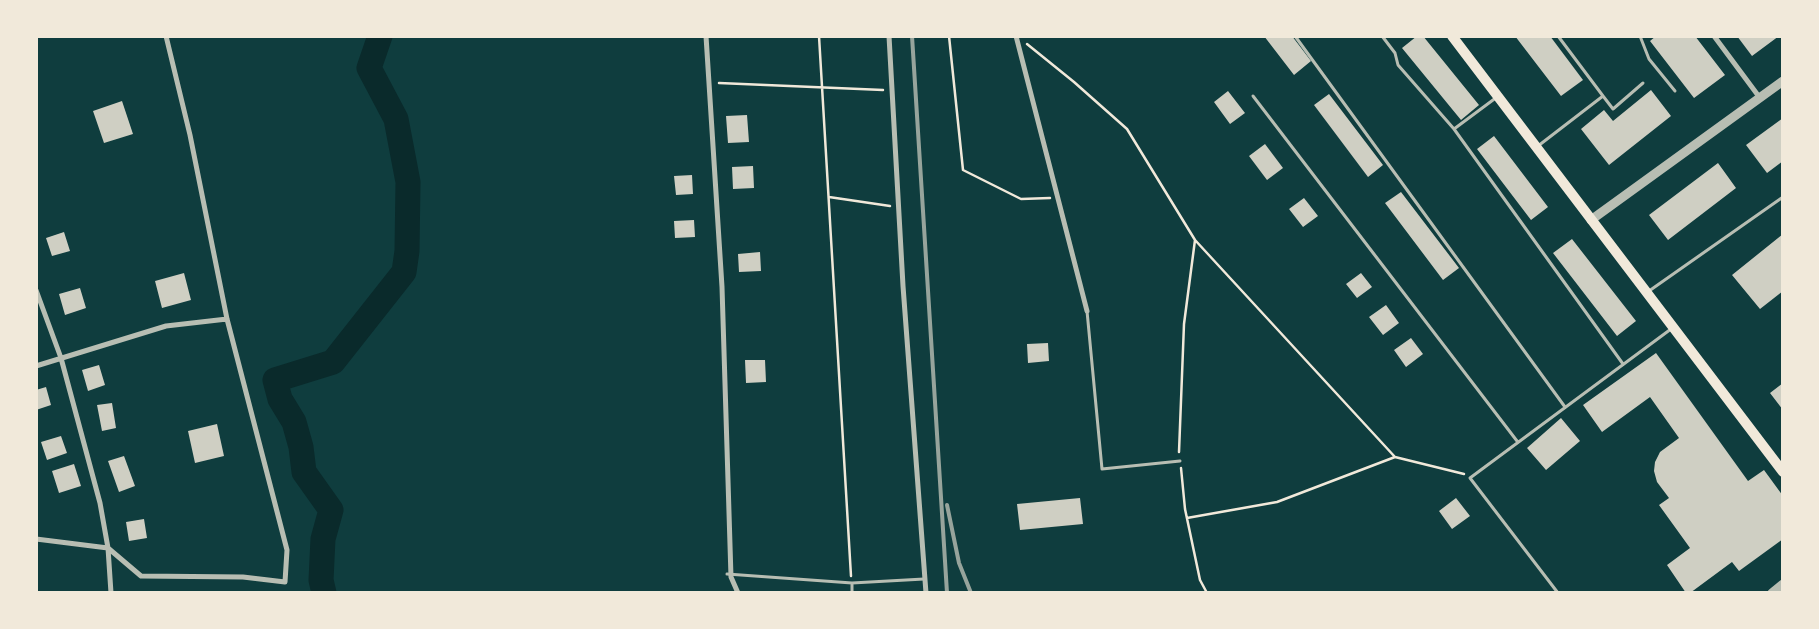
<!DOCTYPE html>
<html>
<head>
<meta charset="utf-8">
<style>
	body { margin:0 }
	#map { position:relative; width:1819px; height:629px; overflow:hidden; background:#0f3d3e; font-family:Manrope,sans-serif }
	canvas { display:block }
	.frame { position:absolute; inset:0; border:38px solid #f1e9da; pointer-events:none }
</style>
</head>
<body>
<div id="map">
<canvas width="1819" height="629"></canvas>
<div class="frame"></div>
</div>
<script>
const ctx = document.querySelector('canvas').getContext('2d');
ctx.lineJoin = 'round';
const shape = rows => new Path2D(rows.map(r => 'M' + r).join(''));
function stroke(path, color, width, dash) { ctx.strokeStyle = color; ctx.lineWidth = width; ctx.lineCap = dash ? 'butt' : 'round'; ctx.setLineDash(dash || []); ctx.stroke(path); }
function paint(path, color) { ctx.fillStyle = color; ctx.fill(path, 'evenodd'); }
const river = shape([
	[324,593,321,580,323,539,331,510,304,472,301,447,294,422,280,399,275,380,333,362,404,272,407,251,408,182,396,119,369,68,380,36]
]);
const building = shape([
	[1264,36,1292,36,1311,61,1294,75],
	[1417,36,1423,36,1479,105,1461,120,1402,48],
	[1515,36,1550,36,1583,80,1561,96],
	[1656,36,1695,36,1725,75,1694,98,1650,41],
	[1737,36,1779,36,1752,56],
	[1651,90,1671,116,1609,165,1581,129,1604,110,1613,121],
	[1228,91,1245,113,1230,124,1214,102],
	[1329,94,1383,165,1368,177,1314,105],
	[122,101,133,134,104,143,93,111],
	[747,115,749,142,728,143,726,116],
	[1783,118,1783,161,1767,173,1746,145],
	[1494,136,1548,207,1531,220,1477,149],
	[1265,144,1283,168,1267,180,1249,156],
	[1718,163,1736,188,1668,240,1649,215],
	[753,166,754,188,733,189,732,167],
	[692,175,693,194,676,195,674,176],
	[1401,192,1459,268,1443,280,1385,203],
	[1304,198,1318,216,1303,227,1289,209],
	[694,220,695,237,675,238,674,221],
	[64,232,70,251,52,256,46,238],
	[1783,234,1783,291,1760,309,1732,275],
	[1572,239,1636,321,1617,336,1553,253],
	[760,252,761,271,739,272,738,254],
	[184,273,191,300,162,308,155,281],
	[1361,273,1372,287,1357,298,1346,284],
	[80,288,86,308,65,315,59,294],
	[1386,305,1399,323,1383,335,1369,317],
	[1411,338,1423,354,1406,367,1394,350],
	[1048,343,1049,361,1028,363,1027,344],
	[1656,353,1748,481,1764,470,1783,496,1783,539,1739,571,1732,562,1690,593,1686,593,1667,565,1690,548,1659,505,1669,498,1657,482,1654,471,1655,462,1660,452,1679,438,1650,397,1602,432,1583,405],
	[745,360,765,360,766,382,746,383],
	[99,365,105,385,88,391,82,370],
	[1783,383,1783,410,1770,393],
	[46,387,51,405,36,410,36,390],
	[112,403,116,428,102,431,97,405],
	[1561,418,1580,441,1546,470,1527,448],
	[217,424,224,456,195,463,188,431],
	[61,436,67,453,47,460,41,442],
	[124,456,135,486,119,492,108,461],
	[74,464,81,486,59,493,52,471],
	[1080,498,1083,524,1020,530,1017,504],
	[1456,498,1470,516,1452,529,1439,511],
	[144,519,147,538,129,541,126,522]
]);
const path = shape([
	[819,36,851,576],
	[949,36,963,170,1021,199,1050,198],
	[1027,44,1074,82,1127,129,1195,240,1184,324,1179,452],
	[719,83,883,90],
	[829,197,890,206],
	[1195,240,1395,457],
	[1181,468,1185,509,1200,580,1207,593],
	[1187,518,1277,502,1395,457,1464,474]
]);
const service = shape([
	[1295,36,1565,407],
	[1382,36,1395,53,1398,65,1454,129,1497,97],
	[1558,36,1603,96],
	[1640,36,1649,59,1675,91],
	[1253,96,1517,441],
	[1454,129,1623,364],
	[1538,146,1603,96,1613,109,1643,83],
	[1649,291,1783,197],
	[1087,311,1102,469,1180,461],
	[727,574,852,583],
	[852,593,852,583,924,579],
	[1558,593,1470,478,1671,329]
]);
const minor = shape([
	[706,36,722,287,731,577,738,593],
	[889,36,903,286,926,593],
	[1016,36,1087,311],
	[1714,36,1760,98],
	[36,290,61,358,100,503,108,548,111,593],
	[36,366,166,326,227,319],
	[36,539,108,548,141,576,243,577,285,582,287,550,227,319,190,135,166,36]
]);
const tertiary = shape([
	[1591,220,1783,81],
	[1772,593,1783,584]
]);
const secondary = shape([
	[1452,36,1783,472]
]);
const rail = shape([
	[912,36,947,593],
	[947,505,959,563,971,593]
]);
stroke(river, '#0a2a2b', 25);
paint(building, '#cfcfc3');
stroke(path, '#f1e9da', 2.5);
stroke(service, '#b8beb3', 3);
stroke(minor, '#b8beb3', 5);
stroke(tertiary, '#b8beb3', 9);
stroke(secondary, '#f1e9da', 10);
stroke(rail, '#97a49c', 4);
</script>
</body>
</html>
